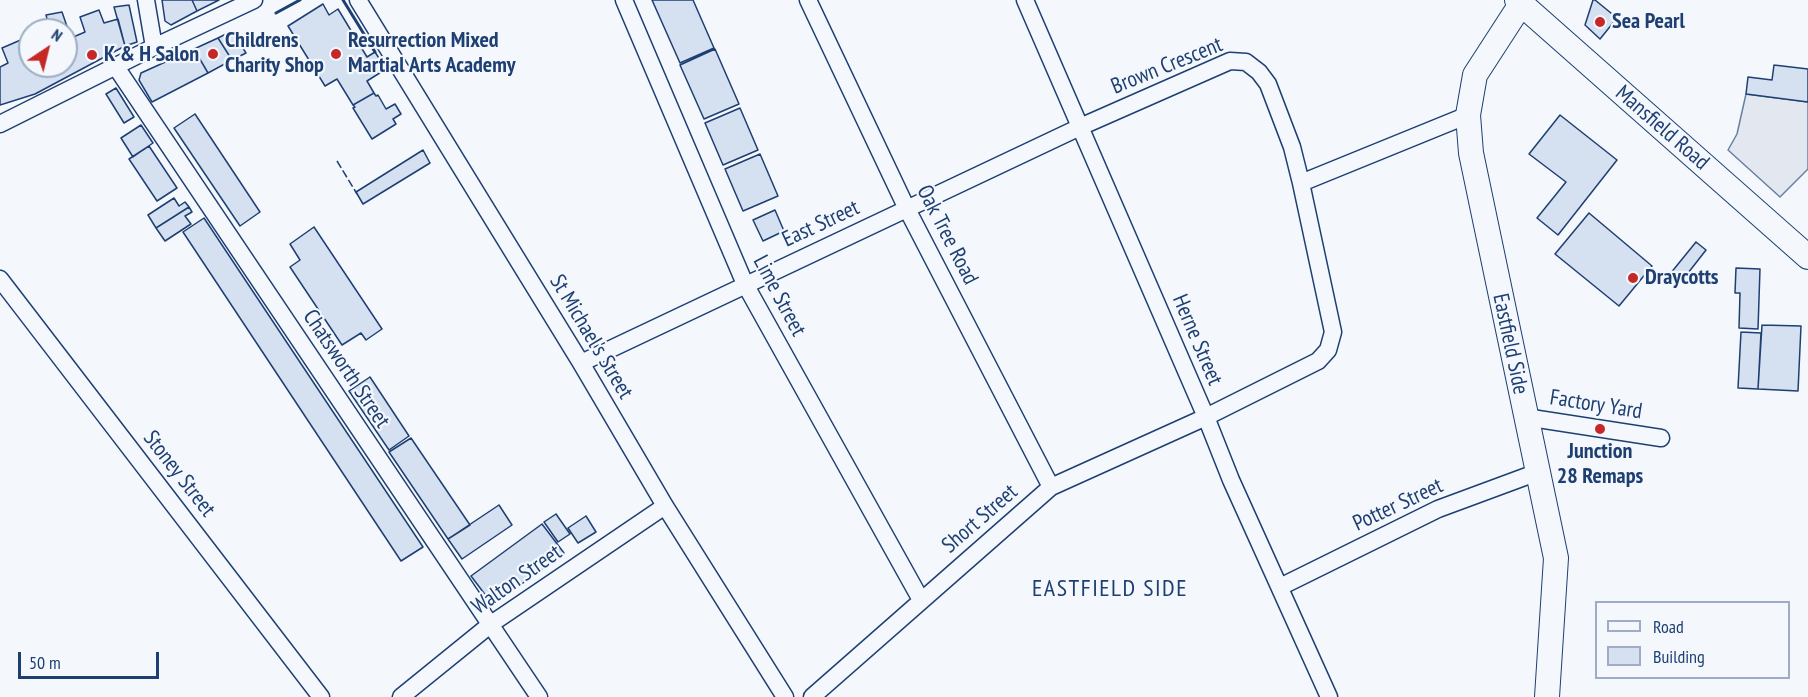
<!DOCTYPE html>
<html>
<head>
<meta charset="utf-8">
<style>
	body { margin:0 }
	#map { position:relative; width:1808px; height:697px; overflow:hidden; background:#f4f7fb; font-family:"PT Sans Narrow",sans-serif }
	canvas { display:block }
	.legend { position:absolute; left:1595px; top:601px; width:195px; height:78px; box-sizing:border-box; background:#f4f7fb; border:2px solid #9eadc5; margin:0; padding:8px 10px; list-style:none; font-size:18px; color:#1d3f73 }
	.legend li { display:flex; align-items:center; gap:12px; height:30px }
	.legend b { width:30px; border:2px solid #9eadc5 }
	.north { position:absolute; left:18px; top:18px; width:60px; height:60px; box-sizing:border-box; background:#f4f7fb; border:2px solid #9eadc5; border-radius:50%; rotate:35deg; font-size:16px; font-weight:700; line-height:24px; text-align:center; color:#1d3f73 }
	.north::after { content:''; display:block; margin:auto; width:21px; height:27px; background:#c62828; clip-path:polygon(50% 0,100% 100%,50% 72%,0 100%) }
	.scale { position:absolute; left:18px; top:652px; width:141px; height:27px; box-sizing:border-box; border:3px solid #1d3f73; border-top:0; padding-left:8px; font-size:18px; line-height:21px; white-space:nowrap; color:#1d3f73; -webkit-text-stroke:4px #f4f7fb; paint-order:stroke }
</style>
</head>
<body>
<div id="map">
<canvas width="1808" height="697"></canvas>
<ul class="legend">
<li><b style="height:8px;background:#f4f7fb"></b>Road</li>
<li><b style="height:16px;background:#d5e0f0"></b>Building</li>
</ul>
<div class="north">N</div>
<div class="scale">50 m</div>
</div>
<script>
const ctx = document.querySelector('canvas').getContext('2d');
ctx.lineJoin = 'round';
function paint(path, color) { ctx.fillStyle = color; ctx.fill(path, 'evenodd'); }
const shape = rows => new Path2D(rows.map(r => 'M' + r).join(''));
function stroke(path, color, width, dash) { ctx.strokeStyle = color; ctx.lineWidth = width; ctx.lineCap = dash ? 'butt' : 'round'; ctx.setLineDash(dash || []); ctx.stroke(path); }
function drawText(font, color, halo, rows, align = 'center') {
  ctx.font = font + ' "PT Sans Narrow",sans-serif'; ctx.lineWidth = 4.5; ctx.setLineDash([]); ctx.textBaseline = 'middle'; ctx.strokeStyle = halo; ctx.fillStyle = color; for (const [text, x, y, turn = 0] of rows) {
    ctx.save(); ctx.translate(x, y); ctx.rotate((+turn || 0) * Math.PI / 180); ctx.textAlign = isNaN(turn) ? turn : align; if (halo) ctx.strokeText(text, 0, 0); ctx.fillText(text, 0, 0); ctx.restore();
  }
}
const parking = shape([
	[1746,94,1808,102,1808,169,1780,197,1728,150,1737,134,1746,94]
]);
const building = shape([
	[162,0,192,0,197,11,171,25,165,21,162,0],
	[192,0,219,0,197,11,192,0],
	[652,0,693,0,714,48,680,63,652,0],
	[1593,0,1595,0,1617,18,1600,39,1585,25,1593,0],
	[323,4,329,15,338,9,367,57,375,52,386,69,367,81,374,93,353,105,337,79,325,86,288,26,323,4],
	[129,5,137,42,125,46,114,7,129,5],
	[99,10,104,23,118,19,125,46,35,94,0,105,0,67,8,63,2,48,23,39,30,56,30,66,66,66,66,30,50,30,46,15,62,12,71,38,85,32,80,17,99,10],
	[232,31,246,53,232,60,218,38,232,31],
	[218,38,232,60,208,73,194,49,218,38],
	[194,49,208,73,152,102,139,80,141,73,194,49],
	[715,49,739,104,704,119,680,65,715,49],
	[1774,65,1808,69,1808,102,1746,94,1748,77,1772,80,1774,65],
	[116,88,134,117,124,123,106,94,116,88],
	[374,93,376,96,378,95,386,109,395,104,401,114,393,119,396,124,372,139,353,108,355,107,353,105,374,93],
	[740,108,758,150,723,165,705,123,740,108],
	[195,114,260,212,240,226,174,128,195,114],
	[1560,115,1617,160,1558,235,1537,218,1566,182,1529,154,1560,115],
	[141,125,153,143,133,157,121,138,141,125],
	[149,146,177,188,157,201,129,159,149,146],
	[423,150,430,163,363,204,356,192,423,150],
	[760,154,778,196,743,211,725,169,760,154],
	[174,198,179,206,185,202,189,207,156,228,148,215,174,198],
	[189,207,192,212,185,216,191,224,165,241,156,228,189,207],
	[775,210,784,231,763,241,753,220,775,210],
	[1589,213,1652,266,1619,306,1555,254,1589,213],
	[204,218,423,547,401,561,183,232,204,218],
	[314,227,382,329,366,340,361,333,342,345,290,267,300,260,290,244,314,227],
	[1696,242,1706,250,1681,282,1670,274,1696,242],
	[1736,268,1760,269,1758,329,1739,328,1740,293,1735,293,1736,268],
	[1762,325,1801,326,1798,391,1758,389,1762,325],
	[1741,332,1761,333,1758,389,1738,388,1741,332],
	[370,377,409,436,389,450,349,391,370,377],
	[411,438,470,525,448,539,389,452,411,438],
	[499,505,512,525,462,559,448,539,499,505],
	[556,514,570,534,558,542,544,522,556,514],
	[586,516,596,532,578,543,568,528,586,516],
	[542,524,564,553,493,605,471,576,542,524]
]);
const street = shape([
	[146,0,154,47],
	[358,0,581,363,665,506,785,697],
	[624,0,745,284,921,600],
	[808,0,907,209,1051,487],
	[1025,0,1206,417,1231,480,1329,697],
	[116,67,539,697],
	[0,124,154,47,254,0],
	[1301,183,1468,115],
	[0,279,321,697],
	[581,363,1080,127,1230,61,1246,62,1259,72,1268,84,1292,147,1301,183,1333,332,1328,350,1318,361,1206,417,1051,487,812,697],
	[1525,417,1661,438],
	[1280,587,1438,509,1538,472],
	[401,697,491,624,665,506]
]);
const secondary = shape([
	[1517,0,1808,257],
	[1521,4,1475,75,1468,115,1471,153,1556,558,1547,697]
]);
const fence = shape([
	[337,161,357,194]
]);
const wall = shape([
	[343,0,375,52],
	[276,13,300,0]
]);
const markers = [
	[1600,22,6,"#c62828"],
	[213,54,6,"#c62828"],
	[336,54,6,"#c62828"],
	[92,55,6,"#c62828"],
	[1633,278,6,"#c62828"],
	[1600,429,6,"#c62828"]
];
const poiNames = [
	["Sea Pearl",1612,22],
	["Childrens",225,41],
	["Charity Shop",225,66],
	["Resurrection Mixed",348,41],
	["Martial Arts Academy",348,66],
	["K & H Salon",104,55],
	["Draycotts",1645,278],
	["Junction",1600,452,"center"],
	["28 Remaps",1600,477,"center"]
];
const streetNames = [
	["Brown Crescent",1167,66,-22],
	["Mansfield Road",1662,128,41],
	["East Street",821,224,-25],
	["Oak Tree Road",947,235,63],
	["Lime Street",779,296,62],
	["St Michael's Street",591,337,59],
	["Herne Street",1197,340,67],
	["Eastfield Side",1510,344,78],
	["Chatsworth Street",346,369,56],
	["Factory Yard",1596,405,9],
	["Stoney Street",179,474,52],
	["Potter Street",1398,505,-25],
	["Short Street",980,519,-41],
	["Walton Street",517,580,-35]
];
const neighbourhoodNames = [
	["EASTFIELD SIDE",1110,589]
];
paint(parking, '#e3e8f0');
stroke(parking, '#687fa3', 1.5);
paint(building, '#d5e0f0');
stroke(building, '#1d3f73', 1.5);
stroke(street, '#1d3f73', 19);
stroke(secondary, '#1d3f73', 26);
stroke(street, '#f4f7fb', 16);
stroke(secondary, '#f4f7fb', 24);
stroke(fence, '#1d3f73', 1.5, [8, 3]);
stroke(wall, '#1d3f73', 3);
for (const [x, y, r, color] of markers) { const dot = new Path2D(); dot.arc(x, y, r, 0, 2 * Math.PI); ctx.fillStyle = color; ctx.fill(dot); stroke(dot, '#f4f7fb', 2); }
drawText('bold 22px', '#1d3f73', '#f4f7fb', poiNames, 'left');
drawText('22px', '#1d3f73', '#f4f7fb', streetNames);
ctx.letterSpacing = '1.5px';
drawText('24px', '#1d3f73', '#f4f7fb', neighbourhoodNames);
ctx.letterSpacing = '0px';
</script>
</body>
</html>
